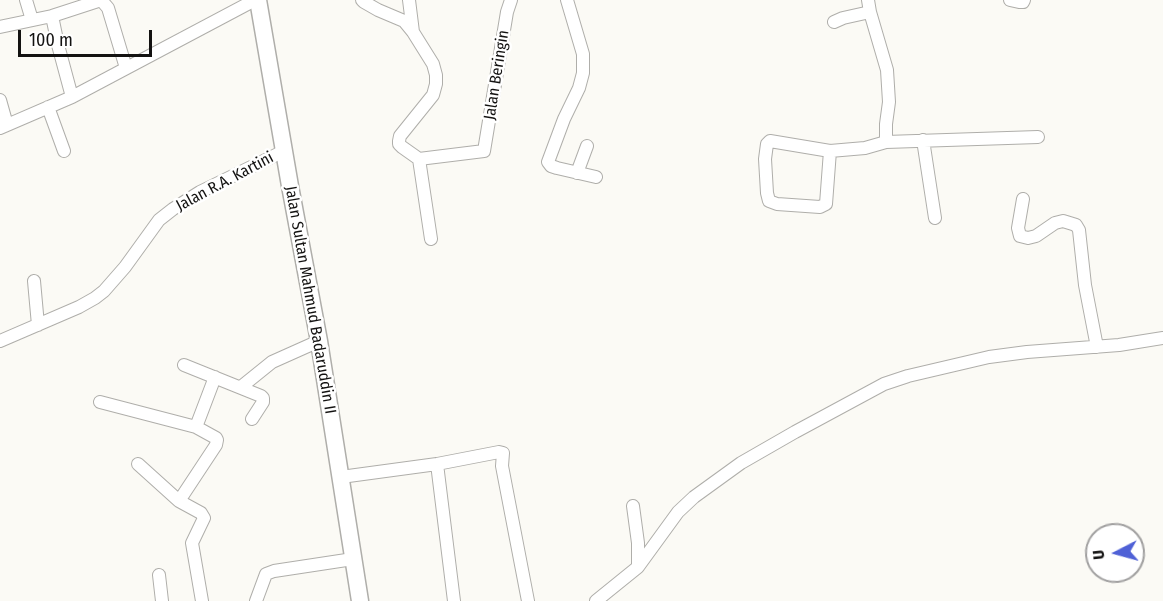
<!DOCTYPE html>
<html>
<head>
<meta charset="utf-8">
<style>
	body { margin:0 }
	#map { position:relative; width:1163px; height:601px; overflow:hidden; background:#fbfaf5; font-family:"Fira Sans Condensed",sans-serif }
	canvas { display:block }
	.north { position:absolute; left:1085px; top:523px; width:60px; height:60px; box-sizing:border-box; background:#fff; border:2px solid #a1a0a0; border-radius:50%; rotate:264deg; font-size:16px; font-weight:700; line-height:24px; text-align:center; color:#131211 }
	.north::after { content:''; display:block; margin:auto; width:21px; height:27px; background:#4f61d6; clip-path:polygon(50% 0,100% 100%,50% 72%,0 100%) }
	.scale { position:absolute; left:18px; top:30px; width:134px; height:27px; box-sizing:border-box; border:3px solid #131211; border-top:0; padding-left:8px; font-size:18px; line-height:21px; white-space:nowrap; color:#131211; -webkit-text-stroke:4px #fff; paint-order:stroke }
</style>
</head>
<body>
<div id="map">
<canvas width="1163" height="601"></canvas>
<div class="north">U</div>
<div class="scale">100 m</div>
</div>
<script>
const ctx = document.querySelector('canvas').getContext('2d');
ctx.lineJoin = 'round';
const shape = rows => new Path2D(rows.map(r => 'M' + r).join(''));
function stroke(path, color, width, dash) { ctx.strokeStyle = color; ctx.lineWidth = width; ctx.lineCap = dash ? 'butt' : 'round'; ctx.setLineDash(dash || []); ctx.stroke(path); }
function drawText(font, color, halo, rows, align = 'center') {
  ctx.font = font + ' "Fira Sans Condensed",sans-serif'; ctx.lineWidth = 5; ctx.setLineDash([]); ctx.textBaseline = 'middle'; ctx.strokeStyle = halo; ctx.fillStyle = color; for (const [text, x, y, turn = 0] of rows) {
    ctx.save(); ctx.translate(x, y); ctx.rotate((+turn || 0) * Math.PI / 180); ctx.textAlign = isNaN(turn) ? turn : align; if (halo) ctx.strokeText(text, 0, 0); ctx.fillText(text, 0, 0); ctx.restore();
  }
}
const minor = shape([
	[26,0,32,20],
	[362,0,364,2,378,10,404,21,413,32,433,64,436,75,436,84,433,95,400,136,399,141,399,144,402,147,419,159,484,151,507,12,511,0],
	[409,0,413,32],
	[567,0,583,54,583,73,579,88,564,119,548,162,551,166,557,168,596,177],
	[868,0,870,12,887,70,889,102,886,124,886,142],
	[1010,0,1019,2,1023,2,1024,0],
	[52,16,58,45,72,97],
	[834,22,843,18,870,12],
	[0,27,52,16,98,1,102,1,108,8,126,68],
	[0,100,7,125],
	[48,107,64,151],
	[0,128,72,97,255,0],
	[923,140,935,218],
	[830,151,826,204,820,207,777,204,769,201,767,193,765,159,767,144,770,141,830,151,865,148,886,142,1038,137],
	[419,159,431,239],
	[577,173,587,146],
	[1023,199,1018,228,1020,236,1028,238,1036,236,1055,223,1063,221,1076,225,1079,230,1085,285,1097,347],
	[34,281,38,325],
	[0,341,79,307,95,298,104,291,125,267,159,220,173,209,200,192,284,151],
	[184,365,261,396,263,398,263,402,252,419],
	[241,387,272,362,319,341],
	[100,402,196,427,216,438,217,440,216,445,179,501,138,464],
	[196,427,215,377],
	[437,464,454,601],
	[341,477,437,464,499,452,503,453,502,466,528,601],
	[179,501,201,513,204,518,192,543,202,601],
	[633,506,638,543,638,567],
	[159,575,162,601],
	[256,601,266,574,274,571,353,559],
	[596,601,638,567,678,512,694,497,741,463,795,432,884,384,908,376,989,357,1027,352,1119,345,1163,338]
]);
const highway = shape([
	[258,0,290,186,319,341,360,601]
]);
const streetNames = [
	["Jalan Beringin",497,75,-81],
	["Jalan R.A. Kartini",225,182,-28],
	["Jalan Sultan Mahmud Badaruddin II",310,300,80]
];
stroke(minor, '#afaeaa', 14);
stroke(highway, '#afaeaa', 19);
stroke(minor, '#fff', 12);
stroke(highway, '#fff', 16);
drawText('16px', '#131211', '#fff', streetNames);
</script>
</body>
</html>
